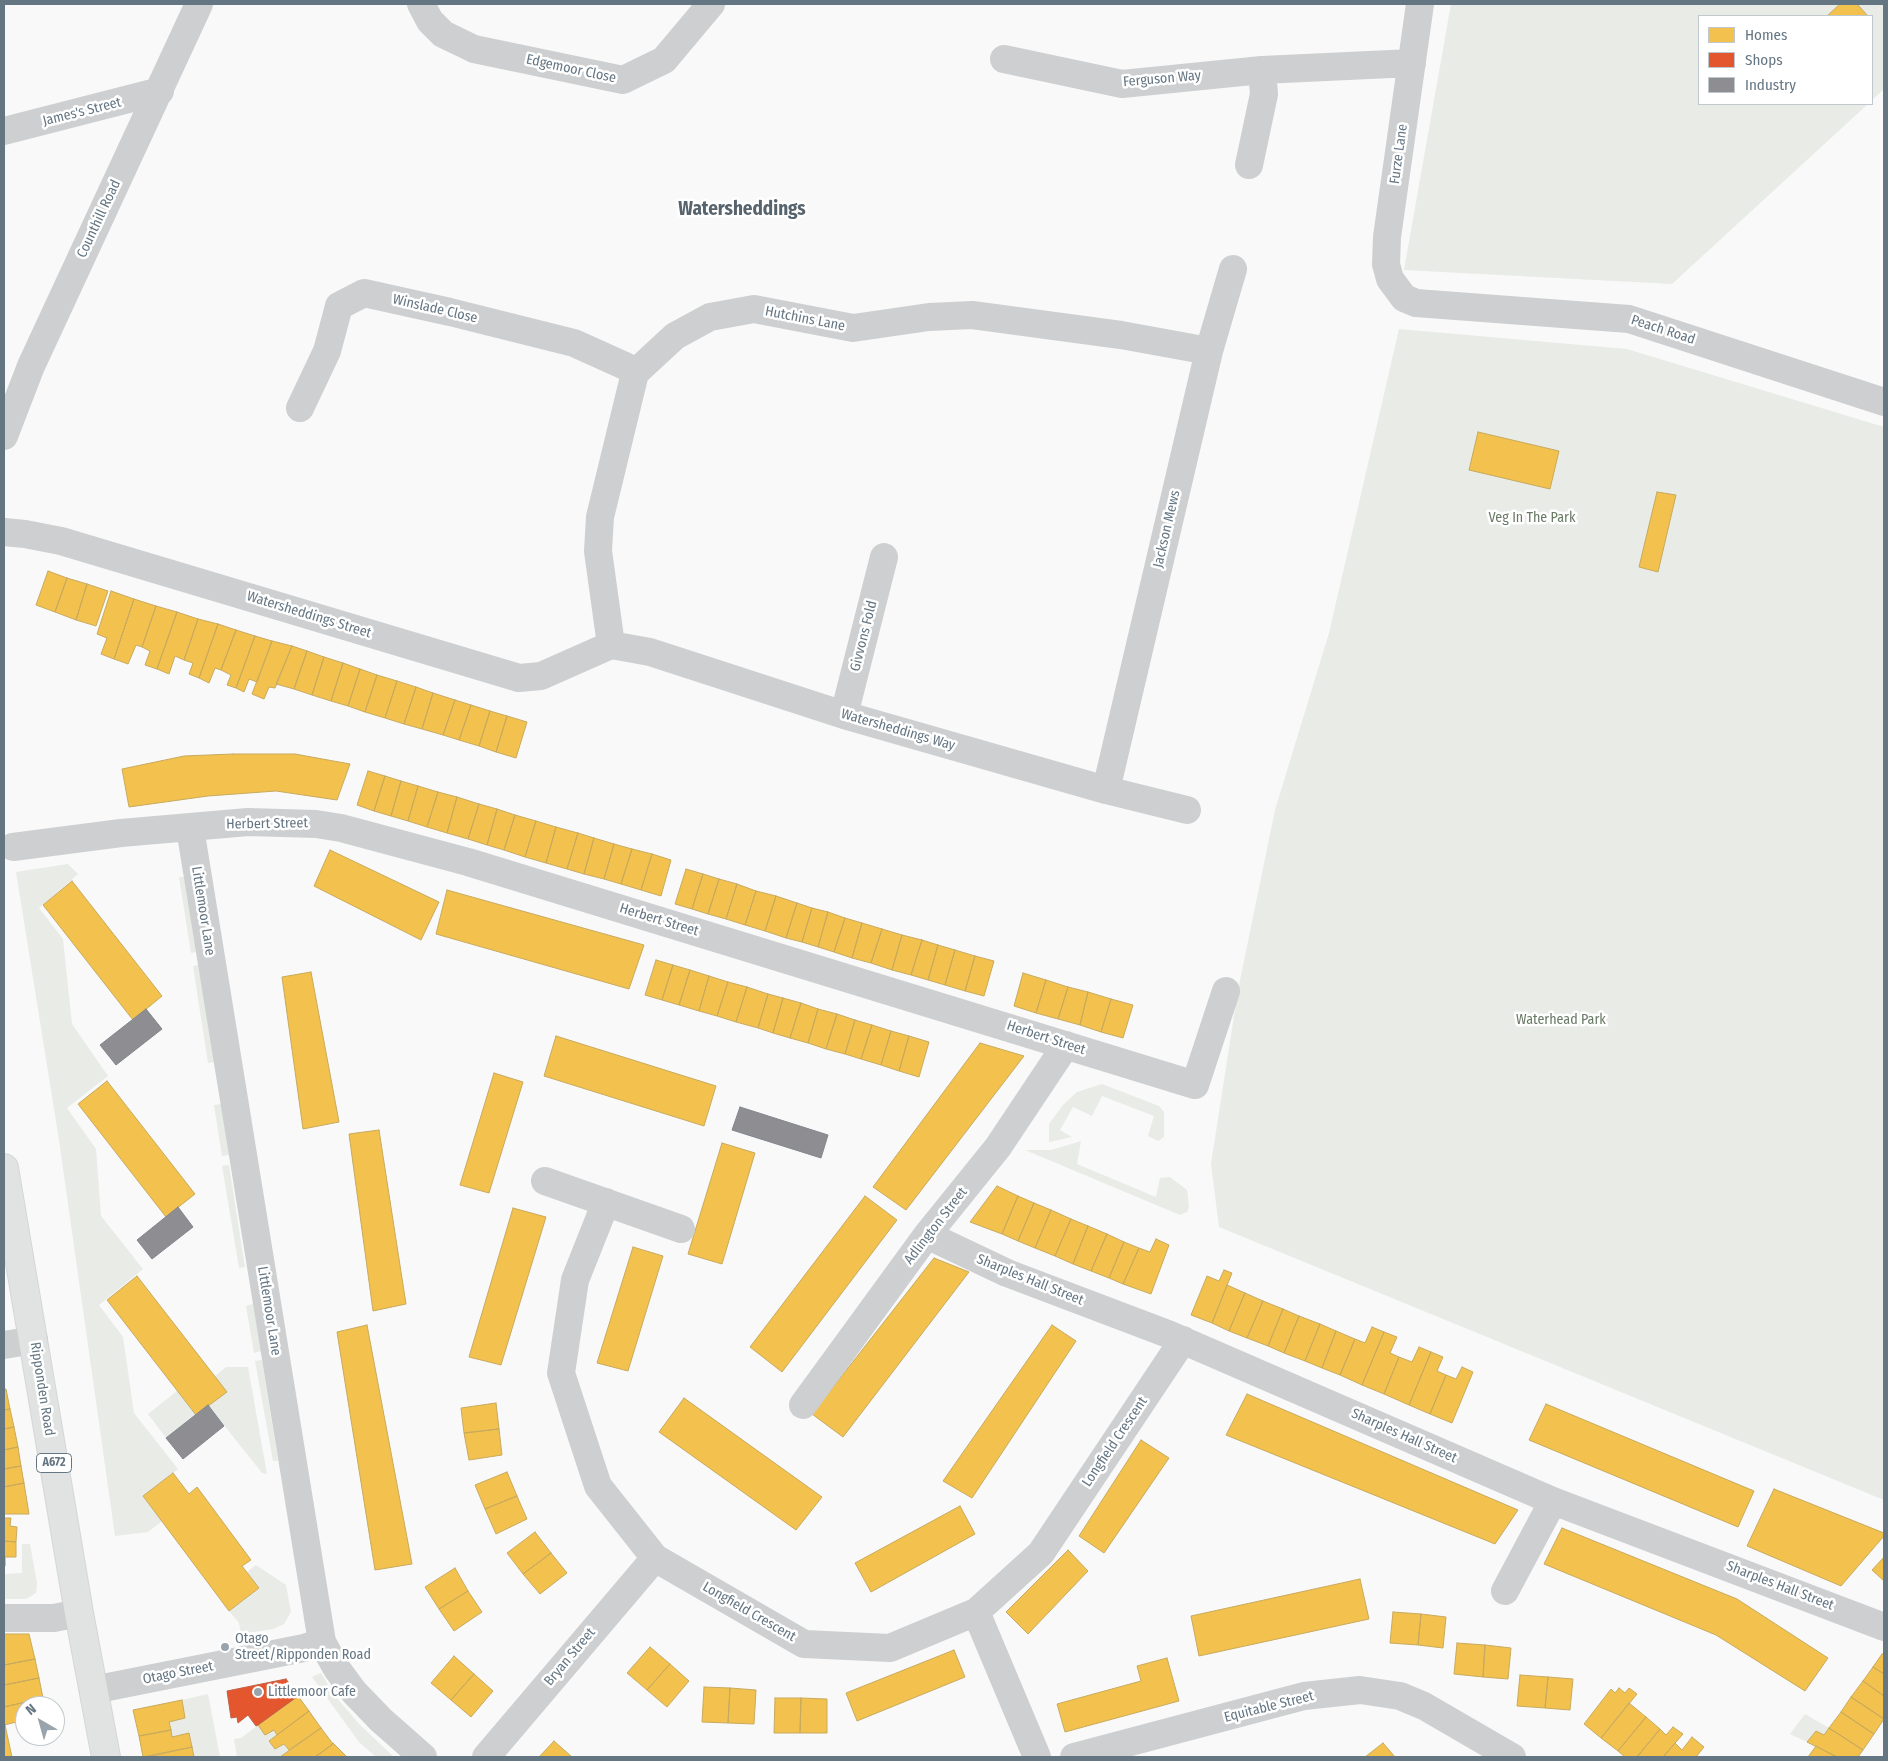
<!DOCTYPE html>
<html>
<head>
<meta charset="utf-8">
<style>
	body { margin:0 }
	#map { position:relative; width:1888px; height:1761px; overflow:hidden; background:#f9f9f9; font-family:"Fira Sans Condensed",sans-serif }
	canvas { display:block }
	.frame { position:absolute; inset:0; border:5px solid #657683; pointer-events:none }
	.legend { position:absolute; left:1698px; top:15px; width:175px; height:90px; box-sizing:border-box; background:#fff; border:1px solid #c1c8cd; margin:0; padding:6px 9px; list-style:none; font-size:15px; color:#657683 }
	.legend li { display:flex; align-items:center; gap:10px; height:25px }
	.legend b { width:25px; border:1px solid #c1c8cd }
	.north { position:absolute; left:15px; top:1696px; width:50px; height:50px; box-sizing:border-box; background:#fff; border:1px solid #c1c8cd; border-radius:50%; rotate:322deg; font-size:14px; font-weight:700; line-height:20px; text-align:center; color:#657683 }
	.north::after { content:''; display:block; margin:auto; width:18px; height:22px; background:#99a4ac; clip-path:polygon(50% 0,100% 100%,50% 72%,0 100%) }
</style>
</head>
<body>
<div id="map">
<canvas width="1888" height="1761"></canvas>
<div class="frame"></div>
<ul class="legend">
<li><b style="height:14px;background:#f2c14e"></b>Homes</li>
<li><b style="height:14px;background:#e4572e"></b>Shops</li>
<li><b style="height:14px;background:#8d8d92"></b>Industry</li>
</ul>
<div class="north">N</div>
</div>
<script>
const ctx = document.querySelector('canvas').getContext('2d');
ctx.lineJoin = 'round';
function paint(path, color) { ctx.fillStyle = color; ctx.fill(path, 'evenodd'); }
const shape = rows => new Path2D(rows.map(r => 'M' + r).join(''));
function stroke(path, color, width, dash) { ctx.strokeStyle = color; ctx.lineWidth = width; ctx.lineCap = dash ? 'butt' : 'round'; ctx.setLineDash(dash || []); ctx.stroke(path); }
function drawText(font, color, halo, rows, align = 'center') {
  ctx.font = font + ' "Fira Sans Condensed",sans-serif'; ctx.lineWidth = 5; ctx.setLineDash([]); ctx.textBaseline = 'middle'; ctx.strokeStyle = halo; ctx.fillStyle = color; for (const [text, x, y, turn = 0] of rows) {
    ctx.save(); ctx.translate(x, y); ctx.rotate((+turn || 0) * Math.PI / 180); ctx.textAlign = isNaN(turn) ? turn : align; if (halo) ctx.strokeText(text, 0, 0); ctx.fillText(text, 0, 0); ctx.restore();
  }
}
const green = shape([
	[1451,4,1884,4,1884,89,1872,100,1872,16,1699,16,1699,104,1868,104,1672,284,1404,270],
	[1399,329,1627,349,1884,427,1884,1500,1219,1227,1211,1164,1238,990,1275,810,1329,633],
	[68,864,78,874,39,908,63,939,72,1024,108,1076,67,1108,96,1149,101,1216,143,1269,99,1305,123,1337,134,1413,178,1469,143,1496,162,1521,148,1532,115,1536,59,1140,16,872],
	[179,877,184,877,196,952,191,953],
	[198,965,215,1062,208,1063,193,966],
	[1102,1084,1159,1106,1164,1112,1164,1137,1158,1141,1148,1136,1154,1116,1102,1096,1092,1116,1073,1107,1060,1130,1072,1137,1049,1142,1049,1124,1063,1105,1077,1092],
	[221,1104,229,1155,222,1156,214,1105],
	[1081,1141,1077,1164,1156,1197,1160,1178,1170,1177,1187,1190,1189,1207,1187,1212,1180,1215,1025,1150,1051,1150],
	[229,1165,245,1267,239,1268,222,1166],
	[253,1304,261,1351,254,1353,246,1306],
	[262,1360,278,1461,273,1461,255,1361],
	[226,1367,248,1367,267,1474,262,1473,208,1405,215,1376],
	[177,1391,196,1415,166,1438,148,1414],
	[22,1544,30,1544,37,1583,36,1593,26,1599,4,1599,4,1574,22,1573],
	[256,1565,286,1585,291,1612,284,1624,273,1629,241,1634,239,1623,229,1611,259,1588,247,1572],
	[321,1673,335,1696,360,1725,394,1757,376,1757,359,1742,312,1677],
	[208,1694,220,1757,194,1757,189,1734,172,1737,169,1722,185,1718,182,1700],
	[1805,1714,1829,1728,1824,1735,1816,1731,1807,1742,1790,1734],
	[258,1725,274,1730,277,1735,269,1741,275,1749,284,1744,289,1750,281,1757,237,1757,234,1739,241,1738]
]);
const homes = shape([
	[1840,4,1857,4,1868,16,1827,16,1840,4],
	[1478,432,1559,451,1550,489,1469,470,1478,432],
	[1657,492,1676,495,1658,572,1639,567,1657,492],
	[48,571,67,578,55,612,36,605,48,571],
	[67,578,87,584,76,620,55,612,67,578],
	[87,584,108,591,96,626,76,620,87,584],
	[111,591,134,599,114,659,101,654,107,638,97,634,111,591],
	[134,599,156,606,142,647,136,645,128,664,114,659,134,599],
	[156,606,177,612,157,669,145,665,150,651,142,647,156,606],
	[177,612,198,619,184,660,175,656,169,674,157,669,177,612],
	[198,619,218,624,199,678,189,674,193,663,184,660,198,619],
	[218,624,236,630,221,670,215,668,209,683,199,678,218,624],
	[236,630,255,636,236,688,227,685,231,675,221,670,236,630],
	[255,636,272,641,257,682,249,679,244,692,236,688,255,636],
	[272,641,292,646,275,688,269,687,264,699,252,694,272,641],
	[292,646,307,651,294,689,276,684,292,646],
	[307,651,324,657,312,695,294,689,307,651],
	[324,657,343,663,331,701,312,695,324,657],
	[343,663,360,669,348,706,331,701,343,663],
	[360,669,377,675,365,712,348,706,360,669],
	[377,675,397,681,385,718,365,712,377,675],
	[397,681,416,687,404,724,385,718,397,681],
	[416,687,433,693,422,729,404,724,416,687],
	[433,693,455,700,443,735,422,729,433,693],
	[455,700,471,705,459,740,443,735,455,700],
	[471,705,490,711,479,746,459,740,471,705],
	[490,711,507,716,496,752,479,746,490,711],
	[507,716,527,722,516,758,496,752,507,716],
	[233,754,295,754,350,764,337,800,276,791,208,796,129,807,122,769,184,756,233,754],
	[368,771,385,776,374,811,357,805,368,771],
	[385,776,401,781,391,816,374,811,385,776],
	[401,781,418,786,408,821,391,816,401,781],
	[418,786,438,792,427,827,408,821,418,786],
	[438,792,457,797,447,833,427,827,438,792],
	[457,797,479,804,468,839,447,833,457,797],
	[479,804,497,809,487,845,468,839,479,804],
	[497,809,515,815,504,850,487,845,497,809],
	[515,815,536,821,525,857,504,850,515,815],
	[536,821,556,827,546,863,525,857,536,821],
	[556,827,578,833,567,869,546,863,556,827],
	[578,833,594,838,584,874,567,869,578,833],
	[594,838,614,844,604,879,584,874,594,838],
	[614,844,632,849,621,884,604,879,614,844],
	[632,849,652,854,641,890,621,884,632,849],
	[330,850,439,902,421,940,314,886,330,850],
	[652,854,671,860,661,896,641,890,652,854],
	[686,869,703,874,692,909,675,904,686,869],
	[703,874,719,879,708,914,692,909,703,874],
	[719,879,737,884,726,919,708,914,719,879],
	[72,881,162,996,133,1020,43,905,72,881],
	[737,884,756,891,745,925,726,919,737,884],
	[447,890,644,945,629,989,436,934,447,890],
	[756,891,776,896,765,931,745,925,756,891],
	[776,896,797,903,786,938,765,931,776,896],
	[797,903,812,908,802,942,786,938,797,903],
	[812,908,828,912,818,947,802,942,812,908],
	[828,912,845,918,834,952,818,947,828,912],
	[845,918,862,923,852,958,834,952,845,918],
	[862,923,882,929,871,963,852,958,862,923],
	[882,929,902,935,892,970,871,963,882,929],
	[902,935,922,940,911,975,892,970,902,935],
	[922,940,938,945,928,980,911,975,922,940],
	[938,945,955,950,945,985,928,980,938,945],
	[955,950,975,956,965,991,945,985,955,950],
	[975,956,994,961,984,996,965,991,975,956],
	[656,960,673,965,662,1000,645,995,656,960],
	[673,965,690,970,679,1005,662,1000,673,965],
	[690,970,709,976,699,1011,679,1005,690,970],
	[311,972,339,1122,303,1129,282,977,311,972],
	[1023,973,1046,980,1036,1013,1014,1006,1023,973],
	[709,976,728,982,717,1016,699,1011,709,976],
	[1046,980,1068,987,1058,1019,1036,1013,1046,980],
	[728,982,747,987,736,1022,717,1016,728,982],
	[747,987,768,994,758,1028,736,1022,747,987],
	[1068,987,1088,992,1080,1025,1058,1019,1068,987],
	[1088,992,1111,999,1101,1032,1080,1025,1088,992],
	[768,994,783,998,773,1033,758,1028,768,994],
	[783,998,801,1003,790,1038,773,1033,783,998],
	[1111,999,1133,1005,1123,1038,1101,1032,1111,999],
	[801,1003,818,1009,808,1043,790,1038,801,1003],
	[818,1009,837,1014,826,1049,808,1043,818,1009],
	[837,1014,855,1020,845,1054,826,1049,837,1014],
	[855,1020,872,1025,861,1059,845,1054,855,1020],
	[872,1025,891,1031,881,1065,861,1059,872,1025],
	[891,1031,909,1036,899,1071,881,1065,891,1031],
	[556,1036,716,1086,704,1126,544,1076,556,1036],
	[909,1036,929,1042,919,1077,899,1071,909,1036],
	[980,1043,1024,1056,906,1210,873,1187,980,1043],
	[494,1073,523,1082,489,1193,460,1185,494,1073],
	[107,1081,195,1194,166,1217,78,1104,107,1081],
	[379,1130,406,1304,373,1311,349,1134,379,1130],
	[722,1143,755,1153,722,1264,688,1254,722,1143],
	[997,1186,1018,1196,1002,1234,970,1222,997,1186],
	[865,1196,897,1220,782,1372,750,1347,865,1196],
	[1018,1196,1034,1203,1018,1241,1002,1234,1018,1196],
	[1034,1203,1051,1210,1035,1248,1018,1241,1034,1203],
	[513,1208,546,1217,501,1365,469,1357,513,1208],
	[1051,1210,1071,1219,1055,1256,1035,1248,1051,1210],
	[1071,1219,1088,1226,1073,1264,1055,1256,1071,1219],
	[1088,1226,1107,1234,1091,1271,1073,1264,1088,1226],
	[1107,1234,1124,1242,1109,1278,1091,1271,1107,1234],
	[1156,1239,1169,1245,1151,1294,1123,1284,1139,1248,1150,1252,1156,1239],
	[1124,1242,1139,1248,1123,1284,1109,1278,1124,1242],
	[633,1247,663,1256,628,1371,597,1363,633,1247],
	[934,1258,969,1272,843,1437,812,1414,934,1258],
	[1224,1270,1232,1273,1212,1323,1191,1315,1207,1276,1219,1281,1224,1270],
	[137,1276,227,1392,196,1415,107,1300,137,1276],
	[1227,1285,1245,1293,1229,1331,1212,1323,1227,1285],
	[1245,1293,1263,1301,1247,1338,1229,1331,1245,1293],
	[1263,1301,1283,1309,1268,1346,1247,1338,1263,1301],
	[1283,1309,1299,1316,1284,1353,1268,1346,1283,1309],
	[1299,1316,1320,1324,1305,1361,1284,1353,1299,1316],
	[1320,1324,1336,1331,1322,1368,1305,1361,1320,1324],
	[367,1325,412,1564,375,1570,337,1332,367,1325],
	[1052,1325,1076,1341,972,1498,943,1481,1052,1325],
	[1372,1327,1384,1332,1362,1385,1340,1375,1355,1339,1365,1343,1372,1327],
	[1336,1331,1355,1339,1340,1375,1322,1368,1336,1331],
	[1384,1332,1397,1337,1390,1353,1399,1357,1384,1394,1362,1385,1384,1332],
	[1419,1347,1431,1352,1409,1405,1384,1394,1399,1357,1412,1362,1419,1347],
	[1431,1352,1443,1357,1437,1371,1446,1375,1430,1414,1409,1405,1431,1352],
	[1462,1367,1473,1372,1452,1423,1430,1414,1446,1375,1456,1379,1462,1367],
	[4,1389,6,1389,10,1409,4,1410,4,1389],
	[1247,1394,1518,1510,1495,1544,1226,1435,1247,1394],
	[684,1398,822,1497,796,1530,659,1432,684,1398],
	[496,1403,499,1429,464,1433,461,1408,496,1403],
	[1546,1404,1754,1491,1738,1527,1529,1440,1546,1404],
	[10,1409,14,1427,4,1429,4,1410,10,1409],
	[14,1427,18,1447,4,1450,4,1429,14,1427],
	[499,1429,502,1455,469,1460,464,1433,499,1429],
	[1141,1440,1169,1458,1104,1553,1079,1536,1141,1440],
	[18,1447,21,1466,4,1469,4,1450,18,1447],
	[21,1466,24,1483,4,1487,4,1469,21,1466],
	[507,1472,517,1496,485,1509,475,1485,507,1472],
	[173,1473,189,1494,197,1487,251,1560,242,1566,259,1588,229,1611,143,1496,173,1473],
	[24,1483,29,1514,4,1514,4,1487,24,1483],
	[1774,1489,1884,1533,1884,1536,1841,1586,1747,1546,1774,1489],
	[517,1496,527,1519,496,1534,485,1509,517,1496],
	[960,1506,975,1534,871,1592,855,1563,960,1506],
	[4,1518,11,1518,10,1526,17,1527,16,1542,4,1541,4,1518],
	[1562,1528,1737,1599,1828,1658,1805,1691,1716,1635,1544,1564,1562,1528],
	[535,1532,551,1553,523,1574,507,1553,535,1532],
	[4,1541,16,1542,16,1557,5,1557,5,1566,4,1541],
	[1068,1550,1088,1571,1028,1634,1006,1612,1068,1550],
	[551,1553,567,1573,540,1594,523,1574,551,1553],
	[1884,1557,1884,1581,1872,1570,1884,1557],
	[455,1568,468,1591,439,1609,425,1587,455,1568],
	[1360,1579,1369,1619,1199,1656,1191,1616,1360,1579],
	[468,1591,482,1612,454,1631,439,1609,468,1591],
	[1393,1612,1421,1614,1418,1645,1390,1643,1393,1612],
	[1421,1614,1446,1617,1443,1648,1418,1645,1421,1614],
	[4,1634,29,1634,35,1659,4,1665,4,1634],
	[1457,1643,1485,1645,1483,1677,1454,1674,1457,1643],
	[1485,1645,1511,1648,1508,1679,1483,1677,1485,1645],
	[650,1647,670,1664,647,1690,627,1673,650,1647],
	[954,1650,965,1677,857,1721,846,1693,954,1650],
	[1882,1654,1884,1654,1884,1674,1873,1667,1882,1654],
	[454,1656,474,1674,451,1700,431,1683,454,1656],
	[1167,1658,1179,1701,1065,1732,1057,1704,1141,1681,1137,1666,1167,1658],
	[35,1659,39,1678,4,1685,4,1665,35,1659],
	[670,1664,689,1681,667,1707,647,1690,670,1664],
	[1873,1667,1884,1674,1884,1696,1863,1681,1873,1667],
	[474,1674,493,1691,471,1717,451,1700,474,1674],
	[1520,1675,1548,1677,1545,1708,1517,1706,1520,1675],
	[1548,1677,1573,1679,1570,1710,1545,1708,1548,1677],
	[39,1678,43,1698,4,1707,4,1685,39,1678],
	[1863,1681,1884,1696,1884,1719,1851,1697,1863,1681],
	[704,1687,730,1688,728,1723,702,1722,704,1687],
	[730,1688,756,1690,754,1724,728,1723,730,1688],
	[1619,1688,1625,1693,1629,1688,1637,1694,1601,1738,1584,1724,1611,1689,1615,1693,1619,1688],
	[298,1696,309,1711,277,1735,274,1730,265,1735,258,1725,298,1696],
	[1851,1697,1884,1719,1874,1734,1841,1712,1851,1697],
	[43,1698,45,1706,25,1706,25,1720,4,1725,4,1707,43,1698],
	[775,1698,801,1698,800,1733,774,1733,775,1698],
	[801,1698,827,1699,827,1733,800,1733,801,1698],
	[182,1700,185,1718,169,1722,171,1730,139,1736,133,1710,182,1700],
	[1629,1703,1646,1717,1618,1751,1601,1738,1629,1703],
	[309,1711,321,1728,289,1750,284,1744,275,1749,269,1741,309,1711],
	[1841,1712,1874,1734,1863,1750,1829,1728,1841,1712],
	[1646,1717,1660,1729,1637,1757,1625,1757,1618,1751,1646,1717],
	[5,1725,12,1757,4,1757,5,1725],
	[1673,1727,1683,1734,1663,1757,1637,1757,1660,1729,1666,1735,1673,1727],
	[321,1728,333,1744,315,1757,280,1757,321,1728],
	[1829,1728,1863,1750,1858,1757,1837,1757,1807,1742,1816,1731,1824,1735,1829,1728],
	[171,1730,172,1737,189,1733,192,1747,143,1757,139,1736,171,1730],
	[1692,1737,1704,1747,1696,1757,1663,1757,1675,1743,1682,1750,1692,1737],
	[554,1741,572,1757,539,1757,554,1741],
	[333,1743,347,1757,315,1757,333,1744,333,1743],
	[1383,1743,1395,1757,1365,1757,1383,1743],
	[1816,1746,1837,1757,1808,1757,1816,1746],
	[192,1747,194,1757,147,1757,192,1747]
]);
const shops = shape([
	[286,1679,298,1696,258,1725,256,1726,248,1715,238,1723,237,1717,231,1718,227,1691,286,1679]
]);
const industry = shape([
	[146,1009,162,1029,116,1065,100,1045,146,1009],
	[740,1107,828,1135,821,1158,732,1130,740,1107],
	[178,1207,193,1227,152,1259,137,1240,178,1207],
	[208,1405,224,1426,183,1459,166,1438,208,1405]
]);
const street = shape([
	[421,4,430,21,443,34,474,49,623,80,664,60,711,4],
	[1420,4,1387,237,1386,264,1390,279,1404,298,1416,303,1629,319,1884,402],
	[1004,59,1122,84,1262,70,1412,63],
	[4,131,160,91],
	[1249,165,1264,94,1262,70],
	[300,408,327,351,339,306,364,293,450,312,574,343,625,366,635,373],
	[4,436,31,366,199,4],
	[4,532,25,534,61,541,519,678,541,676,611,645],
	[611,645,598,551,600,517,635,373,675,336,710,317,754,309,853,328,929,317,972,315,1121,335,1209,351],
	[611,645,650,652,844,715,1106,790,1187,810],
	[844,715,884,557],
	[1106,790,1209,351,1233,269],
	[190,828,322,1642,337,1669,354,1692,381,1720,423,1757],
	[13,847,121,833,248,822,316,824,341,828,468,862,1195,1085,1226,991],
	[545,1181,681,1229],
	[606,1202,575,1280,561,1373,598,1486,655,1558,804,1644,890,1648,976,1612,1041,1553,1183,1340],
	[927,1235,1007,1273,1168,1334,1553,1501,1884,1627],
	[4,1345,34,1340],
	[803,1405,927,1235,998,1147,1066,1045],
	[1505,1591,1553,1501],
	[976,1612,1037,1757],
	[4,1618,54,1618,79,1613],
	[93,1690,304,1648,322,1642],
	[486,1757,655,1558],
	[1074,1757,1304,1696,1360,1690,1400,1696,1424,1706,1512,1757]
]);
const primary = shape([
	[4,1168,79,1613,106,1757]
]);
const markers = [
	[225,1647,5,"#99a4ac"],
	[258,1692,5,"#99a4ac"]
];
const shields = [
	[54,1463,35]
];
const shieldNames = [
	["A672",54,1463]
];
const streetNames = [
	["Edgemoor Close",571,69,12],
	["Ferguson Way",1162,79,-5],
	["James's Street",82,112,-14],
	["Furze Lane",1399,154,-82],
	["Counthill Road",99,219,-65],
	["Winslade Close",435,309,13],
	["Hutchins Lane",805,319,11],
	["Peach Road",1663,330,18],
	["Jackson Mews",1167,529,-77],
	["Watersheddings Street",309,615,17],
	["Givvons Fold",864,636,-76],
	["Watersheddings Way",898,730,16],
	["Herbert Street",267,824,-1],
	["Littlemoor Lane",203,911,81],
	["Herbert Street",659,920,17],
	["Herbert Street",1046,1038,18],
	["Adlington Street",936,1226,-52],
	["Sharples Hall Street",1030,1280,22],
	["Littlemoor Lane",269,1311,81],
	["Ripponden Road",42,1389,81],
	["Sharples Hall Street",1404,1436,24],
	["Longfield Crescent",1115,1442,-56],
	["Sharples Hall Street",1780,1586,21],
	["Longfield Crescent",749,1612,30],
	["Bryan Street",570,1657,-50],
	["Otago Street",178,1673,-11],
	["Equitable Street",1269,1707,-14]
];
const parkNames = [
	["Veg In The Park",1532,518],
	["Waterhead Park",1561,1020]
];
const poiNames = [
	["Otago",235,1639],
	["Street/Ripponden Road",235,1655],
	["Littlemoor Cafe",268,1692]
];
const districtNames = [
	["Watersheddings",742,210]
];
paint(green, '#e8ebe6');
paint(homes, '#f2c14e');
stroke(homes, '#c8aa5e', 1);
paint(shops, '#e4572e');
stroke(shops, '#be6048', 1);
paint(industry, '#8d8d92');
stroke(industry, '#81868e', 1);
stroke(primary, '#d5d6d7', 30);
stroke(street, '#cecfd0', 28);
stroke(primary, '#e1e2e2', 28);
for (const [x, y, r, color] of markers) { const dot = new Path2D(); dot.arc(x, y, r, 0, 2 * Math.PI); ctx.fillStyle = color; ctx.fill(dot); stroke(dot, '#fff', 2); }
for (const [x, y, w] of shields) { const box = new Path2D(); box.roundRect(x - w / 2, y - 9.5, w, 19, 4); ctx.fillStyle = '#fff'; ctx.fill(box); stroke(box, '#657683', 1); }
drawText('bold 12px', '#657683', null, shieldNames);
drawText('14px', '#657683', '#fff', streetNames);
drawText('14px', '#687a64', '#fff', parkNames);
drawText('14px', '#657683', '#fff', poiNames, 'left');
drawText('bold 19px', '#57646e', '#fff', districtNames);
</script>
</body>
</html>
